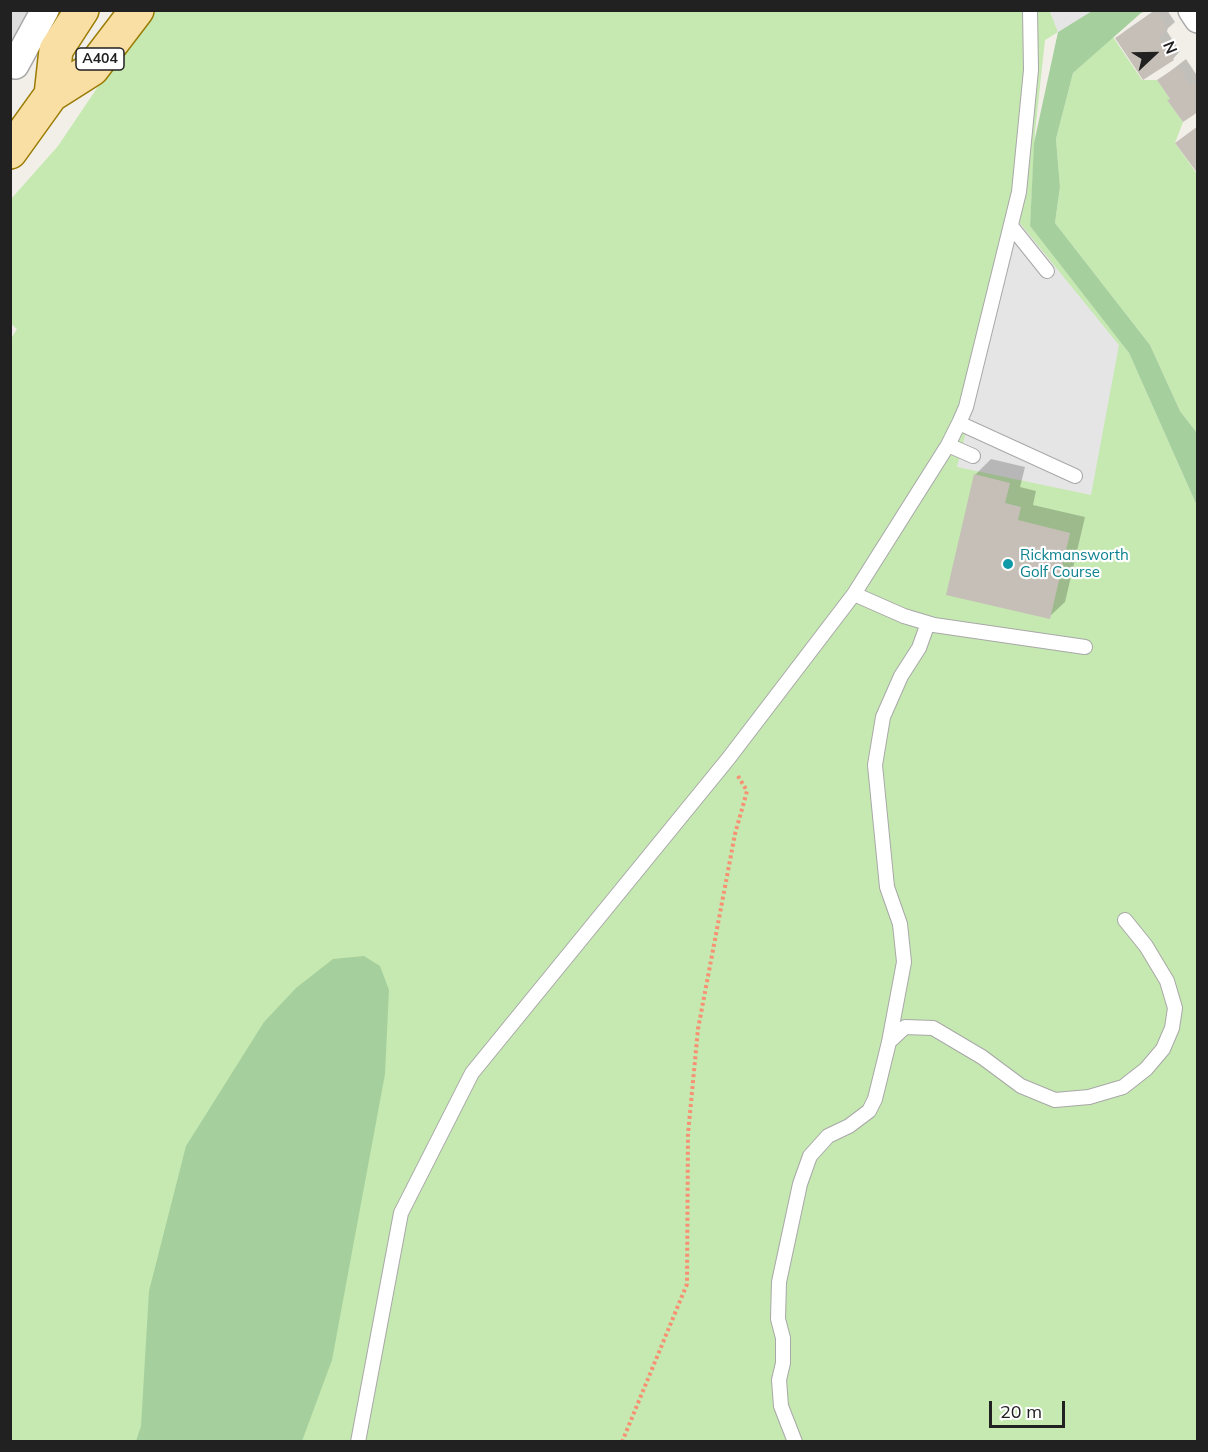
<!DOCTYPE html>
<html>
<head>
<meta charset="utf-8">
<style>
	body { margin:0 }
	#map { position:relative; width:1208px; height:1452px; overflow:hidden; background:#f1efe8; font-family:Mulish,sans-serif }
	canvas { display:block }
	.frame { position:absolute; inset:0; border:12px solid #212121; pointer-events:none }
	.north { position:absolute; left:1124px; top:24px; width:60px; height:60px; -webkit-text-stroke:4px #fff; paint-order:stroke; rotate:68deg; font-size:16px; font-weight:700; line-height:24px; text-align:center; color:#212121 }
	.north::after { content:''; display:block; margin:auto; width:21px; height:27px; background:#212121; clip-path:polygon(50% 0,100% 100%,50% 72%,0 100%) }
	.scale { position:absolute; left:989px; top:1401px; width:76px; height:27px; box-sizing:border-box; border:3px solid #212121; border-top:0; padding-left:8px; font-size:18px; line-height:21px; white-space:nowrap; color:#212121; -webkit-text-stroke:4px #fff; paint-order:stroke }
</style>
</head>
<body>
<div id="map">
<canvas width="1208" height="1452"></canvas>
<div class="frame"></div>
<div class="north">N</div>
<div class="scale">20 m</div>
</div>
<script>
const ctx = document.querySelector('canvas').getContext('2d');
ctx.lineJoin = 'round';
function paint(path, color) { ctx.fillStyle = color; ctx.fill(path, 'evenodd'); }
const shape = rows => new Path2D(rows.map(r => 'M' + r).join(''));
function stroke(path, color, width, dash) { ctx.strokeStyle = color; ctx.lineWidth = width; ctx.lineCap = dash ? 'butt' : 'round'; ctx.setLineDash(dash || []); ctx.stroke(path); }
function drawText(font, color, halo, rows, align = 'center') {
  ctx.font = font + ' Mulish,sans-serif'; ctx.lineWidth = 4.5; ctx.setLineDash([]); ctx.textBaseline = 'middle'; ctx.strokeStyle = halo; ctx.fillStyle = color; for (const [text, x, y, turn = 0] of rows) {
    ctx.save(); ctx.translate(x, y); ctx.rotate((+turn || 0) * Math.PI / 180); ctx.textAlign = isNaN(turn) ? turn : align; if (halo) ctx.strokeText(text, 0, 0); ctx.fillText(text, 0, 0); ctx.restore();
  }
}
const residential = shape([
	[11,10,28,11,11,41,10,11]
]);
const grass = shape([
	[149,11,1050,11,1058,32,1045,40,1035,132,1030,226,1129,353,1197,506,1197,1441,11,1441,10,340,17,329,11,324,11,199,58,146],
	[1113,37,1142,80,1157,80,1170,99,1168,101,1183,122,1175,143,1197,174,1197,433,1180,411,1150,345,1055,223,1060,187,1056,139,1073,73]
]);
const forest = shape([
	[1092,10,1146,11,1141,13,1073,73,1056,139,1060,187,1055,223,1150,345,1180,411,1197,433,1197,506,1129,353,1030,226,1034,143,1058,32],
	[364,956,380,966,389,990,385,1074,332,1360,302,1441,136,1441,141,1426,149,1291,186,1146,264,1022,296,988,333,959]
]);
const parking = shape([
	[1050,11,1050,10,1092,11,1058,32],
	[1019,222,1119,345,1091,495,957,467]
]);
const shadow = shape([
	[1155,10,1167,10,1175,22,1166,30,1180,51,1173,59,1117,38,1125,31],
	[1186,59,1198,77,1198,111,1171,99,1159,80],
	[991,459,1025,467,1020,487,1036,491,1033,505,1085,517,1065,602,1049,617,975,475]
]);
const building = shape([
	[1156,11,1168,30,1158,37,1174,60,1143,80,1115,38],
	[1178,66,1190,85,1198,81,1198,112,1183,122,1167,100,1170,99,1157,80],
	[1198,126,1198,174,1175,143],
	[974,474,1010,483,1005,503,1021,507,1018,520,1070,533,1050,619,946,595]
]);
const path = shape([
	[622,1442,687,1284,688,1134,698,1029,735,834,747,791,738,776]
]);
const lane = shape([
	[1011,226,1047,271],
	[959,423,1075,476],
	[948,445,973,456],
	[854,594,904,616,934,625,1085,647],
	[889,1042,905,1027,933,1028,982,1057,1021,1086,1055,1100,1089,1097,1123,1087,1146,1069,1163,1049,1172,1028,1175,1008,1167,981,1146,946,1125,920],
	[358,1442,401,1213,472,1073,728,759,854,594,948,445,959,423,966,407,1019,192,1031,70,1030,10],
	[795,1442,781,1406,779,1380,783,1363,783,1338,778,1319,779,1282,800,1184,810,1156,828,1136,849,1126,869,1111,875,1099,889,1042,904,962,900,924,887,887,875,765,883,717,901,676,919,648,928,623]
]);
const street = shape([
	[1192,10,1198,19],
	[15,65,45,10]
]);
const primary = shape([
	[51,95,56,50,82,10],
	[10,152,51,95,92,69,137,10]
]);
const markers = [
	[1008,564,6,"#0f9aa8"]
];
const shields = [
	[100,59,48]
];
const shieldNames = [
	["A404",100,59]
];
const cultureNames = [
	["Rickmansworth",1020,555],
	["Golf Course",1020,572]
];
paint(residential, '#dfdede');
paint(grass, '#c5e9b0');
paint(forest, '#a6cf9e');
paint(parking, '#e5e5e5');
paint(shadow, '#0003');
paint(building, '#c6bfb7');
stroke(lane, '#a8a8a8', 16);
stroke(street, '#a8a8a8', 30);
stroke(primary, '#9a7b04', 36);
stroke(path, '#f79174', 4, [3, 3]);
stroke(lane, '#fff', 14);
stroke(street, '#fff', 27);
stroke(primary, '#fadfa4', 33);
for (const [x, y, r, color] of markers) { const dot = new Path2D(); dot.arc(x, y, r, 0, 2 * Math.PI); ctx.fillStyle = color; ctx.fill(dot); stroke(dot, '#fff', 2); }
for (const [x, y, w] of shields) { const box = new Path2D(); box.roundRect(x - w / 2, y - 11, w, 22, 4.5); ctx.fillStyle = '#fff'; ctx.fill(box); stroke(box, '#212121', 1.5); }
drawText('bold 14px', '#212121', null, shieldNames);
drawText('15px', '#0d838f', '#fff', cultureNames, 'left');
</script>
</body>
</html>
